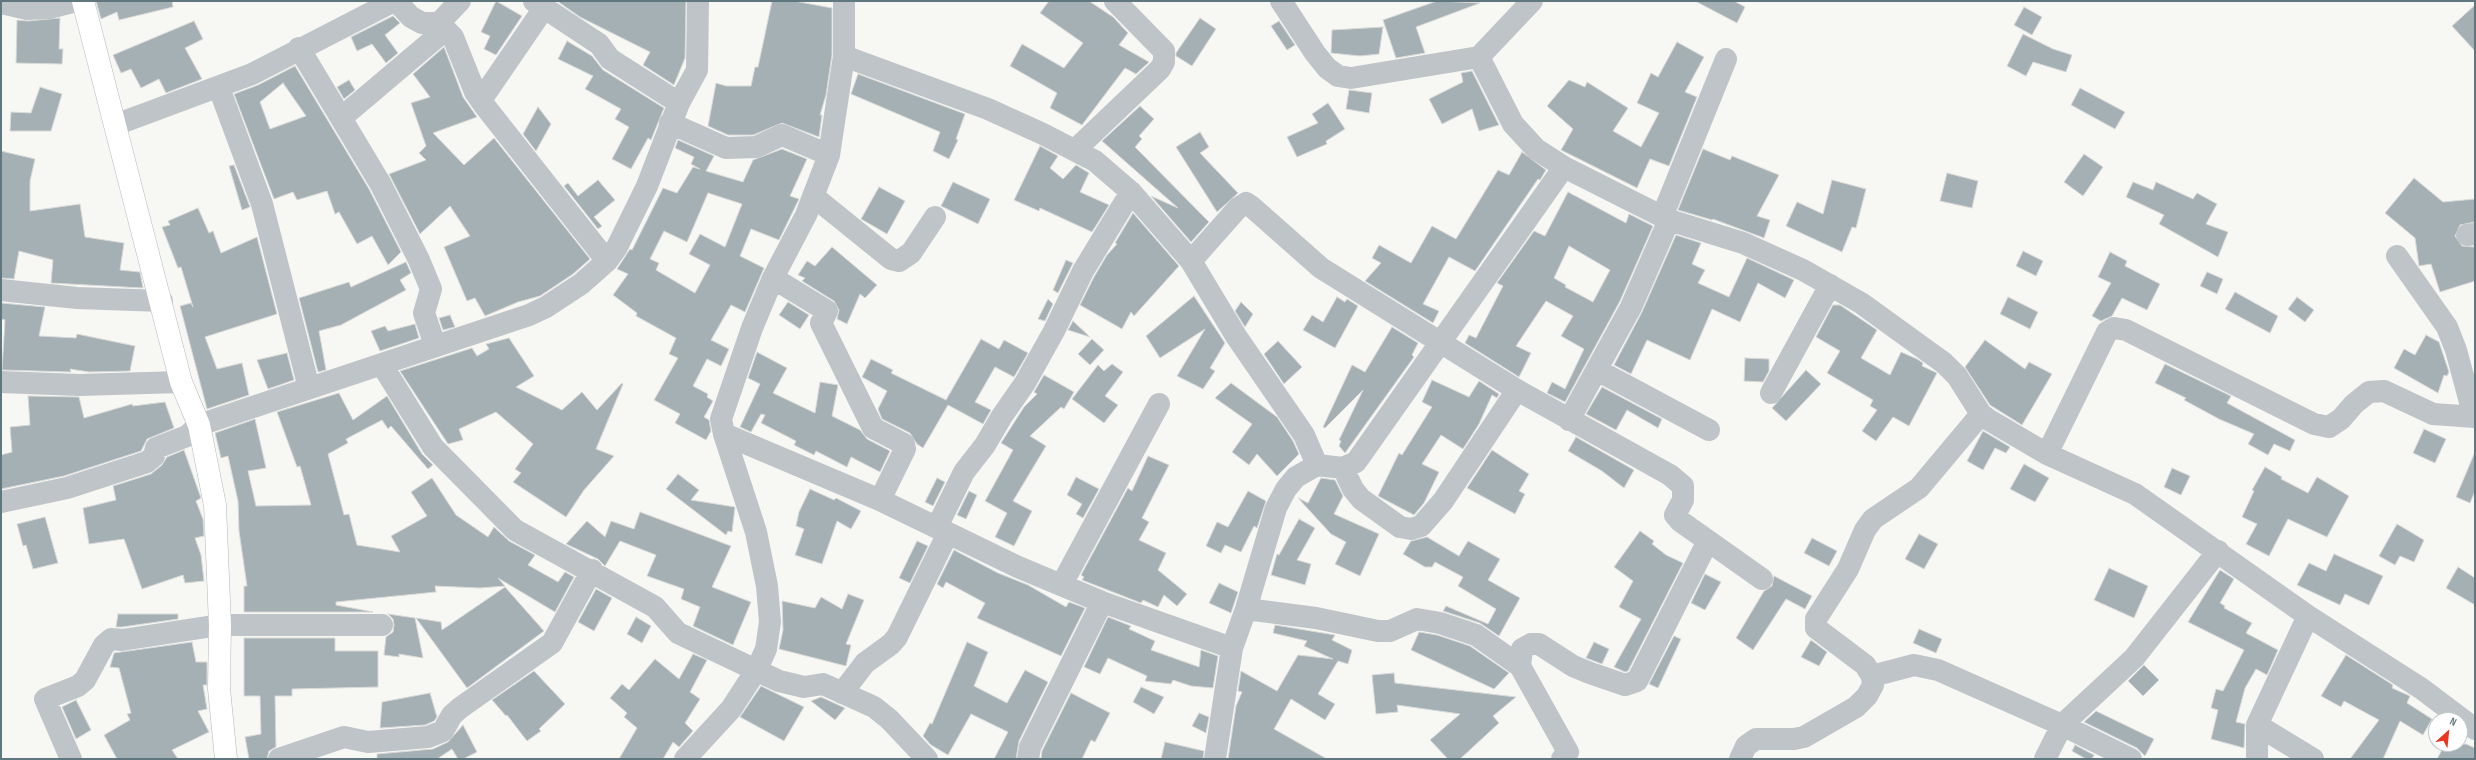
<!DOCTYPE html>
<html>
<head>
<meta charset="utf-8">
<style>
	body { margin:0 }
	#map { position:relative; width:2476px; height:760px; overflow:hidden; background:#f7f7f4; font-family:"Sofia Sans Condensed",sans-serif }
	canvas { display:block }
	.frame { position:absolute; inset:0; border:2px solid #617780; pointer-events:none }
	.north { position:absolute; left:2428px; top:712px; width:40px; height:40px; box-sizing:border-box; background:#fff; border:1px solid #c0c9cc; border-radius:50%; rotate:27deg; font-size:11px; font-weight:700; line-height:16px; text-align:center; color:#617780 }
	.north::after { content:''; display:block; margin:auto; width:14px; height:18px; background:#e93722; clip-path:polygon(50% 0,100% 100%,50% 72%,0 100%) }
</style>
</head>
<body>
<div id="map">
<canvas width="2476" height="760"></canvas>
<div class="frame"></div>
<div class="north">N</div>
</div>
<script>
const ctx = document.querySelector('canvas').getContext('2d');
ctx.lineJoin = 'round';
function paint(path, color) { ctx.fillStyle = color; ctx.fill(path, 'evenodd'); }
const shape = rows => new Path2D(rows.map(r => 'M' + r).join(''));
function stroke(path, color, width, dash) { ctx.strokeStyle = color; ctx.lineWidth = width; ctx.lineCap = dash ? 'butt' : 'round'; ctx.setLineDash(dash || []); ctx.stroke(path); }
const building = shape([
	[96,1,172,1,173,7,119,20,117,12,101,19,96,1],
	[496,1,522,16,496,55,484,49,490,36,481,32,496,1],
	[557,1,686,1,685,58,674,85,643,65,650,52,580,17,557,1],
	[772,1,794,1,832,8,832,55,826,95,820,115,822,115,819,137,782,123,753,135,728,135,708,126,716,83,726,86,751,86,755,67,758,67,772,1],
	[1049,1,1089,1,1113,17,1128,33,1119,45,1149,62,1136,74,1125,68,1082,125,1050,108,1057,93,1010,66,1022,44,1064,68,1083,43,1040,13,1049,1],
	[1437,1,1480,3,1416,27,1425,53,1396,58,1383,20,1437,1],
	[1695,1,1734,1,1745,7,1737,23,1695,1],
	[2475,5,2475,51,2452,26,2475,5],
	[2024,7,2042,17,2032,35,2014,25,2024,7],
	[393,16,400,23,385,35,398,53,386,63,372,44,357,51,351,37,393,16],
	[60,18,59,49,63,49,62,64,16,63,17,20,28,21,60,18],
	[1200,18,1216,29,1192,66,1176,56,1176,53,1200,18],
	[194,21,203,39,185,48,202,79,166,93,159,79,141,88,131,69,121,73,113,55,194,21],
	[1279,21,1295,45,1287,50,1271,26,1279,21],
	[1383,27,1379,54,1360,56,1331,53,1332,30,1383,27],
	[2023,34,2053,49,2072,55,2066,72,2033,62,2026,76,2007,66,2023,34],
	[567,41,592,56,603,70,664,108,651,140,648,138,631,169,612,159,629,127,615,119,621,109,585,89,593,76,558,59,567,41],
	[1677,42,1704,57,1685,92,1697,97,1669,166,1650,159,1637,188,1561,150,1573,129,1547,106,1569,80,1585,87,1587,82,1628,108,1613,131,1641,147,1659,113,1637,103,1651,73,1658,77,1677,42],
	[444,47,463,97,477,117,433,133,464,165,494,138,590,259,573,274,540,296,518,302,485,316,475,298,467,301,444,247,470,236,450,206,420,234,389,174,426,160,419,153,426,146,411,103,430,97,413,74,444,47],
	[295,66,369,189,401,252,388,265,372,236,357,244,339,212,335,214,327,191,297,200,293,192,274,199,234,94,258,85,295,66],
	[283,83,306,116,270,129,260,102,283,83],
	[1472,71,1499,125,1479,131,1472,109,1442,124,1429,99,1463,82,1461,73,1472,71],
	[858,74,965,114,956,139,958,140,949,159,933,151,940,132,851,94,858,74],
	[349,80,355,90,344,99,337,87,349,80],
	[40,87,62,94,51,131,10,131,11,112,31,113,40,87],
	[2080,88,2125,112,2115,129,2071,105,2080,88],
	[1349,90,1372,93,1369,113,1346,109,1349,90],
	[1328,103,1345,129,1326,141,1327,144,1297,157,1287,137,1318,123,1312,114,1328,103],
	[1140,106,1154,119,1139,136,1142,139,1135,147,1209,222,1191,242,1151,196,1178,208,1102,141,1140,106],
	[538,107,551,124,536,151,523,134,538,107],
	[1200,132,1209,147,1200,153,1238,193,1217,212,1176,147,1200,132],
	[678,140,714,156,706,171,743,182,753,160,782,149,807,159,790,196,799,199,779,240,751,229,740,256,764,268,745,312,731,305,711,340,729,349,721,366,707,359,693,386,708,394,707,397,713,401,704,417,709,420,711,431,706,440,675,423,680,414,654,400,678,358,669,354,676,338,636,316,637,313,613,295,628,274,617,269,630,249,632,250,663,188,677,193,693,167,700,169,691,164,694,157,675,148,678,140],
	[708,193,742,204,725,247,700,234,689,254,710,265,695,293,656,270,659,263,650,259,664,231,687,242,708,193],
	[1040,146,1058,156,1050,168,1063,179,1076,165,1089,173,1080,192,1109,205,1092,232,1040,208,1039,211,1014,200,1040,146],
	[1703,149,1730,160,1732,156,1779,175,1757,216,1770,220,1764,238,1713,219,1712,220,1678,210,1703,149],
	[1,151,35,159,30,181,30,211,80,204,85,237,124,243,120,270,140,272,143,288,51,283,53,260,19,251,14,279,1,278,1,151],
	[1522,152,1546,170,1540,180,1538,179,1475,271,1449,257,1423,304,1439,311,1433,323,1365,281,1381,263,1372,258,1379,245,1411,263,1432,226,1456,239,1498,170,1509,175,1522,152],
	[2084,154,2103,167,2083,196,2064,182,2084,154],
	[234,165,250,207,242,210,229,166,234,165],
	[1947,173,1978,181,1972,208,1940,201,1947,173],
	[2414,178,2443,202,2475,199,2475,222,2460,225,2455,236,2462,246,2475,247,2475,281,2440,292,2431,264,2419,266,2415,238,2385,213,2414,178],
	[598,180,615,200,594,217,602,226,598,229,564,186,568,183,578,196,598,180],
	[1832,180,1866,189,1856,228,1852,227,1842,252,1786,226,1797,202,1823,214,1832,180],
	[953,182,990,199,978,224,941,206,953,182],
	[2133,182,2153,190,2156,182,2193,199,2197,193,2217,204,2206,224,2228,232,2218,257,2159,224,2164,215,2126,197,2133,182],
	[879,187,905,201,887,234,861,219,879,187],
	[1568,192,1626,223,1629,214,1653,226,1620,301,1565,402,1547,393,1552,382,1565,389,1584,349,1561,336,1573,316,1546,301,1516,346,1531,353,1519,377,1465,343,1469,335,1476,338,1503,286,1497,283,1534,231,1545,236,1568,192],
	[1569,246,1610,270,1593,302,1565,287,1566,285,1554,278,1569,246],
	[198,208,209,233,213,231,221,253,257,237,277,314,205,337,217,369,242,363,249,395,207,409,180,306,191,303,193,307,181,267,178,268,162,227,170,225,168,221,198,208],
	[1133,213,1179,266,1134,316,1131,312,1122,329,1080,305,1094,277,1107,255,1117,244,1115,243,1133,213],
	[1676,235,1701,243,1692,264,1705,270,1698,283,1729,297,1747,258,1794,280,1785,298,1758,283,1740,322,1712,309,1690,360,1647,340,1631,374,1614,365,1642,312,1676,235],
	[832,247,877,285,865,298,860,294,847,324,837,319,839,310,834,301,802,281,805,278,798,275,807,261,815,266,832,247],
	[2023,251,2043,261,2036,276,2016,266,2023,251],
	[2110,252,2127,261,2125,266,2160,284,2147,310,2122,298,2112,316,2101,321,2092,316,2111,283,2098,277,2110,252],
	[1066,260,1073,263,1058,293,1053,290,1066,260],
	[406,262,411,273,400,280,406,290,341,325,319,331,326,370,318,372,299,298,349,282,351,287,406,262],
	[2207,272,2223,279,2217,294,2200,286,2207,272],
	[2235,292,2278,316,2270,333,2225,309,2235,292],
	[1194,296,1225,343,1210,368,1215,371,1203,389,1177,376,1205,329,1160,358,1146,336,1194,296],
	[1337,297,1345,302,1347,299,1358,306,1335,348,1303,330,1312,315,1323,322,1337,297],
	[2008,297,2038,312,2030,329,2000,314,2008,297],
	[2297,297,2314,310,2305,322,2288,309,2297,297],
	[1048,299,1053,304,1045,321,1038,319,1048,299],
	[788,302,809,315,800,329,779,315,788,302],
	[1241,302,1253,314,1245,327,1235,311,1241,302],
	[1,303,45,307,39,336,76,338,77,334,135,346,130,371,89,372,70,369,71,372,2,370,5,320,1,319,1,303],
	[1833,305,1840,305,1877,330,1861,358,1890,375,1901,352,1917,359,1923,363,1922,366,1937,373,1909,426,1893,417,1876,441,1862,431,1877,410,1870,406,1873,400,1827,373,1840,351,1816,337,1833,305],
	[450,315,455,327,443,330,439,318,450,315],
	[1073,321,1090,337,1068,330,1073,321],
	[415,324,419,338,380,351,371,331,385,326,388,331,415,324],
	[1392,327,1418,343,1412,355,1414,357,1345,453,1339,446,1341,441,1339,440,1363,390,1325,428,1323,427,1352,365,1365,372,1392,327],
	[2426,335,2439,342,2449,372,2447,376,2444,375,2438,393,2394,368,2404,349,2415,355,2426,335],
	[509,338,534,376,516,387,562,410,582,392,597,410,622,383,623,384,596,449,614,456,584,490,566,517,513,482,521,473,515,469,533,444,496,412,459,429,463,440,448,444,400,371,472,348,477,356,489,349,486,344,509,338],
	[981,339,999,349,1004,340,1028,353,1014,377,995,367,975,402,991,410,983,424,948,405,923,448,917,444,910,433,882,419,878,409,887,391,862,377,871,359,893,370,891,373,946,400,981,339],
	[1092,339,1104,350,1090,365,1078,354,1092,339],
	[1985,340,2025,369,2029,362,2052,374,2022,425,1990,405,1965,367,1985,340],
	[1278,341,1302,367,1284,384,1264,354,1278,341],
	[757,352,787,368,773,393,815,413,820,382,838,385,832,416,860,430,867,439,890,451,880,472,851,457,847,467,816,451,814,455,794,445,796,441,761,423,765,415,761,414,751,432,740,427,760,384,748,378,757,352],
	[287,353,294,380,268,389,257,360,287,353],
	[1745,358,1769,359,1769,371,1763,382,1744,381,1745,358],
	[1112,364,1123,372,1105,396,1118,405,1104,423,1072,399,1098,365,1104,371,1112,364],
	[2165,364,2231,396,2227,403,2295,440,2290,451,2274,444,2268,455,2248,444,2254,434,2219,419,2184,400,2186,398,2155,383,2165,364],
	[1806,370,1821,384,1786,421,1772,408,1806,370],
	[1044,375,1074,392,1064,409,1061,407,1030,436,1046,446,1013,501,1032,511,1014,546,995,537,1007,513,985,501,1013,450,1001,443,1024,407,1037,394,1034,392,1044,375],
	[1432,380,1469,397,1479,381,1499,394,1497,398,1492,395,1479,424,1463,449,1441,435,1422,464,1439,472,1424,503,1414,515,1378,496,1399,453,1402,455,1432,407,1422,402,1432,380],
	[1231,383,1277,417,1293,441,1299,454,1277,476,1257,454,1249,465,1232,452,1252,424,1215,398,1231,383],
	[1602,387,1662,419,1658,428,1627,410,1616,430,1586,414,1602,387],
	[339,393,353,420,387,396,422,454,433,465,428,469,391,426,388,429,382,420,346,439,348,443,328,454,344,515,349,514,357,545,400,552,391,536,427,516,411,492,432,478,456,515,488,537,494,527,509,541,535,555,528,565,558,582,565,572,574,577,555,612,498,578,505,586,480,588,435,586,436,592,336,602,336,605,373,612,244,612,244,586,247,586,239,531,238,501,228,456,221,458,215,433,255,419,266,468,248,471,256,506,311,505,300,466,297,467,277,412,339,393],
	[28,396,79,397,84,418,132,404,133,406,165,402,174,428,147,439,141,451,64,476,1,489,1,455,12,452,10,427,30,425,28,396],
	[2424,429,2446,439,2435,463,2413,453,2424,429],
	[1983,431,2010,447,2006,453,1995,448,1983,470,1967,461,1983,431],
	[1576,437,1634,470,1624,488,1602,471,1568,451,1576,437],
	[184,450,201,498,196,501,203,519,204,536,195,538,201,555,204,581,185,583,183,575,142,589,124,539,89,544,83,508,116,500,113,486,151,474,162,465,167,457,184,450],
	[1492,450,1529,474,1519,491,1525,494,1515,514,1467,488,1492,450],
	[2475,452,2475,491,2470,503,2456,497,2475,452],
	[1148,456,1169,465,1142,518,1149,522,1139,540,1166,553,1158,570,1187,594,1177,606,1164,595,1158,607,1143,600,1141,603,1082,580,1084,577,1081,575,1128,488,1132,491,1148,456],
	[2024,464,2049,478,2035,502,2010,489,2024,464],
	[2265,467,2282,477,2281,479,2308,493,2317,477,2349,496,2327,537,2288,519,2269,556,2246,544,2257,524,2242,517,2254,491,2252,490,2265,467],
	[2172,468,2190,476,2181,495,2164,487,2172,468],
	[678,474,699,490,691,500,735,507,732,532,728,531,726,535,666,489,678,474],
	[1076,477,1099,489,1083,518,1076,514,1082,504,1067,495,1076,477],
	[937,478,945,482,933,506,925,502,937,478],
	[1321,478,1335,480,1343,496,1334,514,1379,534,1360,576,1335,564,1346,542,1331,534,1298,498,1308,503,1321,478],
	[810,489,834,500,836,498,861,511,851,529,837,521,822,564,795,555,804,529,796,526,799,512,810,489],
	[969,491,977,495,966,519,957,515,969,491],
	[1248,491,1266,501,1257,528,1254,526,1241,552,1225,545,1221,553,1206,546,1217,522,1228,527,1248,491],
	[640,512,731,546,712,587,751,602,733,645,693,626,700,607,681,599,684,589,647,576,656,555,620,541,605,566,598,559,566,544,587,521,605,537,611,521,634,529,640,512],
	[45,517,58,563,33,569,26,545,23,546,17,524,45,517],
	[1299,519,1315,528,1297,560,1311,564,1305,585,1271,575,1277,554,1279,555,1299,519],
	[2397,524,2424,540,2414,562,2400,556,2395,565,2379,556,2397,524],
	[1640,531,1654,541,1652,544,1666,555,1683,563,1628,671,1625,672,1614,667,1641,619,1619,607,1633,581,1614,567,1640,531],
	[1919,534,1938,544,1924,569,1905,559,1919,534],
	[1427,537,1459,556,1468,541,1500,559,1488,580,1520,598,1499,636,1480,623,1443,611,1446,606,1488,624,1496,609,1458,586,1463,577,1435,562,1432,567,1425,567,1403,554,1411,541,1427,537],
	[1812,538,1837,551,1829,566,1804,553,1812,538],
	[917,541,928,546,910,583,899,578,917,541],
	[954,550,998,573,1028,585,1066,607,1069,602,1085,608,1061,656,977,618,985,603,946,582,943,588,937,584,954,550],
	[2334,554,2383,576,2369,605,2345,594,2340,605,2297,585,2309,563,2326,571,2334,554],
	[2458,567,2475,578,2475,605,2446,588,2458,567],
	[2109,568,2148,586,2134,618,2094,600,2109,568],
	[2220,570,2234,579,2220,603,2225,606,2224,608,2252,623,2246,633,2278,650,2267,675,2256,669,2245,688,2236,722,2245,724,2244,748,2211,739,2218,710,2211,708,2216,689,2223,691,2244,650,2188,622,2220,570],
	[1705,574,1721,582,1705,610,1691,603,1705,574],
	[1774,576,1812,596,1805,609,1786,599,1753,650,1736,638,1764,591,1772,586,1774,576],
	[1219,583,1238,592,1231,613,1209,603,1219,583],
	[505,587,544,631,467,688,416,618,441,622,442,630,505,587],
	[596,589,612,598,594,631,578,622,596,589],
	[848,594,864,600,846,644,851,645,846,666,779,649,783,630,782,601,815,608,821,597,842,609,848,594],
	[118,614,178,614,178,619,122,627,116,627,118,614],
	[388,614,415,618,423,658,399,654,399,657,384,655,386,637,393,632,394,625,393,619,388,614],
	[636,617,651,626,642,643,627,634,636,617],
	[1108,617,1131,626,1129,629,1155,641,1151,650,1199,667,1201,650,1218,656,1213,688,1191,686,1173,680,1171,684,1145,681,1147,676,1108,658,1100,674,1084,667,1108,617],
	[1275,625,1335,635,1332,640,1352,650,1348,664,1338,661,1318,694,1335,704,1325,720,1291,699,1274,729,1327,759,1228,759,1236,706,1242,692,1238,691,1241,671,1277,691,1298,655,1333,659,1304,646,1307,641,1273,633,1275,625],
	[1919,629,1942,639,1936,653,1913,643,1919,629],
	[1419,632,1437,635,1470,646,1509,673,1494,689,1411,650,1419,632],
	[1674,636,1681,639,1658,688,1649,684,1674,636],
	[244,638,335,638,335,651,378,651,378,687,292,689,292,696,275,696,276,747,269,751,267,759,249,759,245,737,261,734,260,696,244,696,244,638],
	[1811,640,1827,652,1819,666,1801,657,1811,640],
	[192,642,196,662,207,662,207,685,203,685,207,709,198,711,209,732,172,750,178,759,117,759,104,735,130,720,127,714,131,713,119,668,110,667,114,653,192,642],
	[967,642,988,652,974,686,1007,703,1025,670,1048,682,1019,741,1016,759,994,759,1008,732,971,714,948,755,931,745,923,736,930,723,932,724,967,642],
	[1594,642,1609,649,1602,664,1586,658,1594,642],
	[693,654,707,660,690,692,700,699,685,723,693,731,679,747,673,742,663,759,619,759,637,728,624,717,627,713,610,698,622,684,629,690,655,659,679,679,693,654],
	[2346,655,2393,685,2392,688,2410,696,2407,703,2432,719,2423,735,2400,721,2383,759,2350,759,2379,720,2344,701,2341,707,2321,696,2346,655],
	[2144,665,2159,680,2143,696,2128,681,2144,665],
	[534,671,565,704,539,729,541,731,527,741,507,715,506,716,492,700,534,671],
	[1394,673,1395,683,1516,697,1493,716,1499,723,1460,759,1448,759,1430,740,1460,714,1397,705,1398,712,1376,714,1372,675,1394,673],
	[761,686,804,707,784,741,740,717,761,686],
	[1141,687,1164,697,1154,714,1133,702,1141,687],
	[430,693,437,717,434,721,425,725,380,728,382,702,430,693],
	[1071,693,1110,713,1095,742,1091,740,1082,759,1041,759,1042,751,1071,693],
	[821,697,845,708,835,720,811,701,821,697],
	[76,700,91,730,76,739,62,707,76,700],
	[2096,711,2154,739,2145,756,2137,748,2084,722,2096,711],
	[1199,713,1209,717,1206,733,1192,726,1199,713],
	[463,725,477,752,463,759,458,759,452,749,437,759,377,759,377,754,433,749,448,742,463,725],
	[1165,742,1204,751,1203,759,1161,759,1165,742],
	[2445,744,2466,744,2475,748,2475,759,2437,759,2445,744],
	[2075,745,2094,755,2092,759,2086,759,2072,751,2075,745]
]);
const street = shape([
	[396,1,411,17,422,23,439,23,460,1],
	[534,1,599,44,610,59,679,103],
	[1281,1,1315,53,1327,68,1338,76,1351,78,1479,57,1513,124,1536,149,1564,167,1669,220,1743,243,1803,270,1861,303,1944,363,1957,376,1981,414,1989,420,2047,454,2135,494,2308,616,2422,689,2475,729],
	[1,3,27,9,49,8,76,1],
	[439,23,453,37,475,92,484,105,607,261],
	[299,48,380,183,419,260,431,289,424,313,435,345],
	[844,56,988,109,1043,134,1095,161,1131,192,1191,261,1236,336,1304,435,1317,465],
	[1479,57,1532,1],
	[219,88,262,204,309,388],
	[481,100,544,8],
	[341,118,445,30],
	[670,123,726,148,756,147,782,135,829,155],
	[115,125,252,74,394,1],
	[1075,150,1160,69,1164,62,1164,51,1115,1],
	[813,196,891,259,899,261,911,253,935,217],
	[1662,217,1726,59],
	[2467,235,2475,234],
	[2397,256,2447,327,2456,350,2474,417],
	[1191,261,1238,208,1246,203,1252,207,1321,268,1517,390,1670,475,1683,486,1683,500,1675,515,1680,521,1762,579],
	[773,278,827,311,821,323,873,428,904,444,905,449,880,500],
	[1,290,77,298,162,301],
	[382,365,433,447,515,530,655,607,678,633,779,681,804,687,823,684,874,707,889,719,927,759],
	[1597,370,1709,430],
	[1,382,79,385,181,382],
	[1771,393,1830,285],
	[1569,420,1631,307,1669,220],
	[724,434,880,500,1018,567,1102,602,1232,648],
	[2047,454,2107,332,2114,328,2126,330,2314,424,2329,427,2341,419,2354,404,2369,392,2384,391,2433,414,2475,417],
	[1343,468,1353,489,1361,499,1400,527,1411,529,1421,526,1443,501,1517,390],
	[1,502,67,488,147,462,154,456,156,448,187,436,199,425,529,315,546,307,581,284,607,261,617,247,647,186,679,103,697,70,698,1],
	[937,527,964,472,985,445,1002,416,1025,383,1054,331,1083,271,1131,192],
	[1062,584,1159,404],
	[1246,609,1316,618,1378,631,1390,631,1417,619,1440,623,1476,635,1520,666,1568,752,1562,759],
	[1520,666,1522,649,1531,644,1539,644,1573,666,1590,673,1625,685,1637,681,1708,541],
	[1872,676,1914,665,1938,670,2062,725,2131,759],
	[842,693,865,663,891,644,897,637,948,533],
	[2257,725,2313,759],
	[71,759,45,699,78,686,85,680,104,645,111,639,122,640,220,625,382,625],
	[279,759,344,737,368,742,428,737,443,731,452,715,460,708,552,643,592,570],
	[685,759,731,709,757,669,766,649,770,622,767,586,756,532,724,434,721,419,752,328,773,278,806,215,829,155,844,56,844,1],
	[1028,759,1030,747,1102,602],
	[1215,759,1232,648,1246,609,1276,508,1286,489,1296,477,1317,465,1343,468,1356,462,1564,167],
	[1740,759,1746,746,1756,739,1794,739,1804,737,1856,707,1867,696,1873,685,1872,676,1865,665,1816,628,1816,619,1848,569,1865,530,1873,519,1919,488,1981,414],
	[2045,759,2062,725,2134,658,2218,551],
	[2257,759,2257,725,2308,616]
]);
const secondary = shape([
	[83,1,181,382,199,425,215,505,220,625,219,689,226,759]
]);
paint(building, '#a4b0b4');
stroke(building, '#d9d9d7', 1);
stroke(secondary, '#b0b8bc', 23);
stroke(street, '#bec4c7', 22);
stroke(secondary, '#fff', 22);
</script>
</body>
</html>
